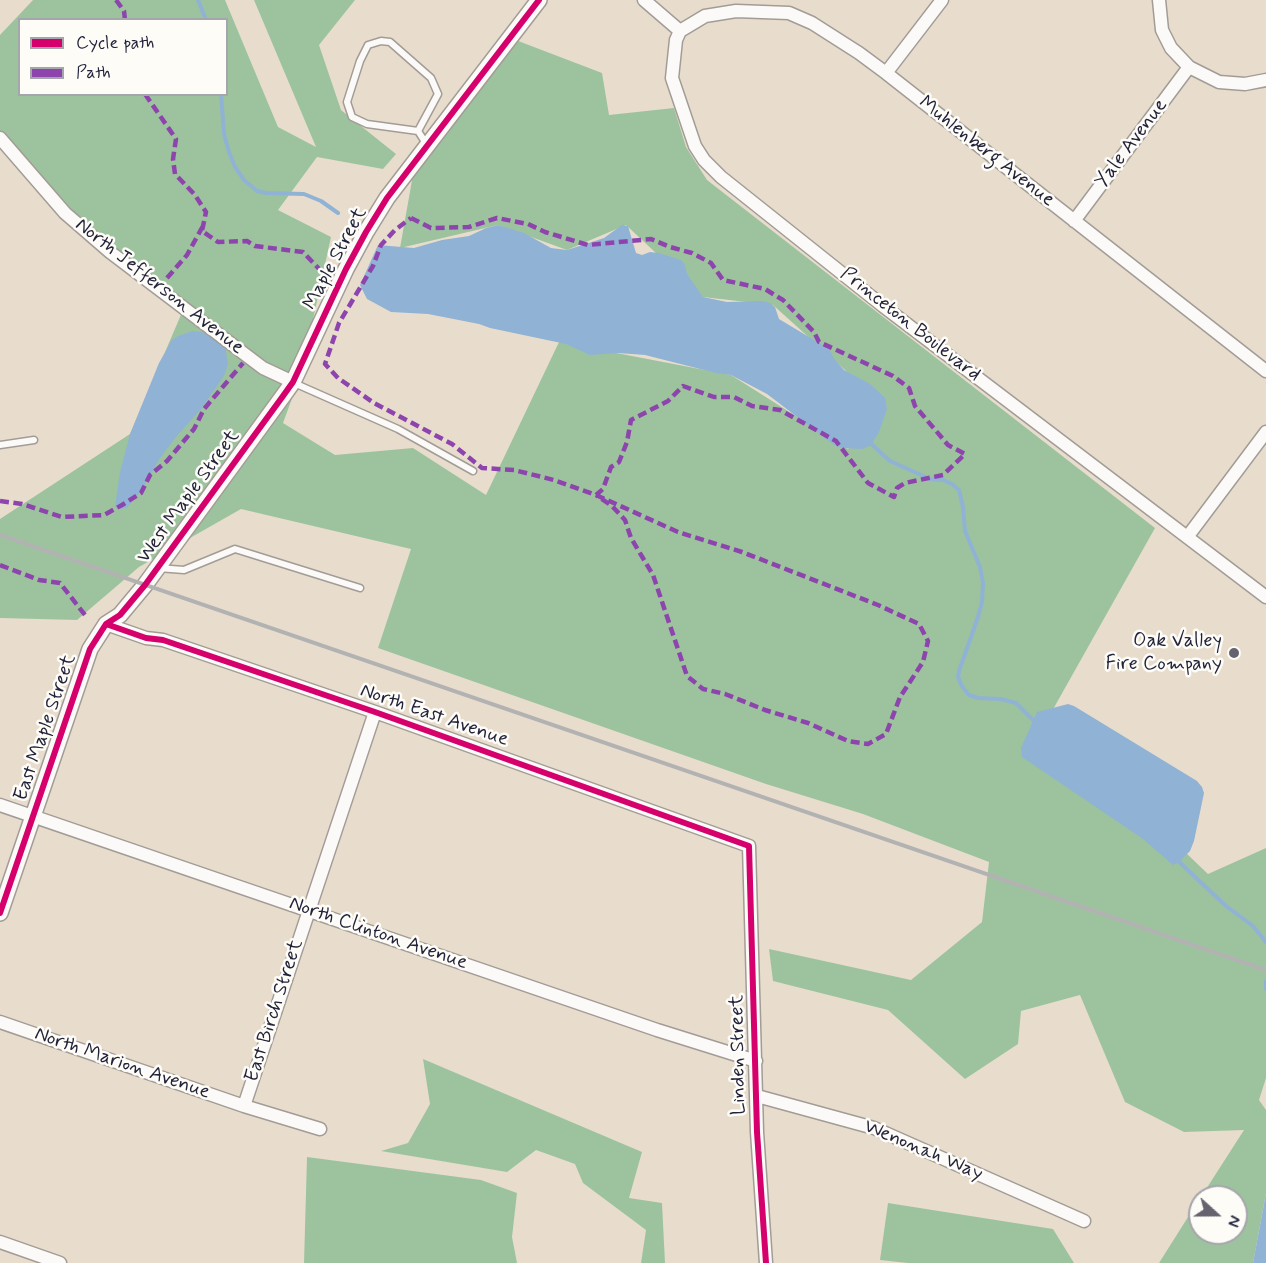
<!DOCTYPE html>
<html>
<head>
<meta charset="utf-8">
<style>
	body { margin:0 }
	#map { position:relative; width:1266px; height:1263px; overflow:hidden; background:#e8ddcd; font-family:Mynerve,sans-serif }
	canvas { display:block }
	.legend { position:absolute; left:18px; top:18px; width:210px; height:78px; box-sizing:border-box; background:#fdfcf7; border:2px solid #a5a5ac; margin:0; padding:8px 10px; list-style:none; font-size:18px; color:#22223b }
	.legend li { display:flex; align-items:center; gap:12px; height:30px }
	.legend b { width:30px; border:2px solid #a5a5ac }
	.north { position:absolute; left:1188px; top:1185px; width:60px; height:60px; box-sizing:border-box; background:#fdfcf7; border:2px solid #a5a5ac; border-radius:50%; rotate:111deg; font-size:16px; font-weight:700; line-height:24px; text-align:center; color:#22223b }
	.north::after { content:''; display:block; margin:auto; width:21px; height:27px; background:#67636e; clip-path:polygon(50% 0,100% 100%,50% 72%,0 100%) }
</style>
</head>
<body>
<div id="map">
<canvas width="1266" height="1263"></canvas>
<ul class="legend">
<li><b style="height:8px;background:#d6006c"></b>Cycle path</li>
<li><b style="height:8px;background:#8e44ad"></b>Path</li>
</ul>
<div class="north">N</div>
</div>
<script>
const ctx = document.querySelector('canvas').getContext('2d');
ctx.lineJoin = 'round';
function paint(path, color) { ctx.fillStyle = color; ctx.fill(path, 'evenodd'); }
const shape = rows => new Path2D(rows.map(r => 'M' + r).join(''));
function stroke(path, color, width, dash) { ctx.strokeStyle = color; ctx.lineWidth = width; ctx.lineCap = dash ? 'butt' : 'round'; ctx.setLineDash(dash || []); ctx.stroke(path); }
function drawText(font, color, halo, rows, align = 'center') {
  ctx.font = font + ' Mynerve,sans-serif'; ctx.lineWidth = 5; ctx.setLineDash([]); ctx.textBaseline = 'middle'; ctx.strokeStyle = halo; ctx.fillStyle = color; for (const [text, x, y, turn = 0] of rows) {
    ctx.save(); ctx.translate(x, y); ctx.rotate((+turn || 0) * Math.PI / 180); ctx.textAlign = isNaN(turn) ? turn : align; if (halo) ctx.strokeText(text, 0, 0); ctx.fillText(text, 0, 0); ctx.restore();
  }
}
const forest = shape([
	[33,0,225,0,278,127,316,147,254,0,355,0,319,45,341,110,396,154,383,169,317,157,278,210,331,237,301,374,283,423,335,455,413,448,486,495,559,342,731,375,848,449,887,408,773,305,703,297,626,225,567,250,498,225,400,248,414,169,513,39,602,73,609,115,674,108,686,147,707,180,1155,528,1047,720,1208,874,1266,848,1266,1078,1259,1100,1266,1110,1266,1193,1253,1263,1159,1263,1200,1198,1200,1233,1236,1233,1236,1197,1201,1197,1244,1130,1184,1132,1125,1102,1080,995,1021,1011,1018,1044,965,1079,888,1010,773,981,769,949,911,980,982,922,989,862,863,814,766,784,378,648,411,549,241,509,139,567,77,620,0,618,0,519,130,434,186,303,53,200,0,137,0,35],
	[20,20,226,20,226,94,20,94],
	[423,1059,642,1152,629,1198,662,1203,665,1263,641,1263,646,1230,583,1183,575,1164,536,1150,507,1172,381,1151,408,1143,430,1104],
	[307,1157,481,1180,517,1193,512,1237,517,1263,304,1263],
	[888,1203,1053,1229,1074,1263,908,1263,880,1260]
]);
const water = shape([
	[498,225,524,233,551,248,567,250,604,238,622,225,628,226,636,253,642,255,650,252,659,253,681,260,685,265,687,274,703,297,727,302,762,301,770,303,775,307,779,319,829,349,835,360,844,370,870,384,885,398,887,409,879,432,871,445,863,449,841,448,834,445,767,394,731,375,716,373,645,355,618,353,590,355,566,344,490,328,479,324,428,314,391,312,367,299,360,285,378,245,414,248,442,240,469,236,486,228],
	[193,331,201,332,217,338,225,346,228,364,224,376,201,409,176,437,160,458,141,491,127,508,118,509,115,507,120,472,130,434,159,363,172,340,178,336],
	[1068,704,1074,706,1197,781,1202,787,1204,793,1194,841,1190,851,1179,862,1173,865,1143,839,1022,757,1021,748,1037,712],
	[1266,1193,1266,1263,1253,1263]
]);
const stream = shape([
	[198,0,206,20],
	[221,94,224,134,229,152,235,167,244,180,257,191,266,193,304,194,321,201,338,213],
	[868,441,890,461,930,479,943,480,952,484,959,490,963,507,965,531,980,567,983,583,982,602,978,617,960,668,958,676,961,685,969,695,978,698,1001,699,1016,703,1035,722],
	[1177,860,1226,906,1253,926,1266,942],
	[1266,981,1266,989]
]);
const service = shape([
	[418,131,367,124,352,117,347,102,360,61,368,45,381,41,390,42,431,78,438,94,418,131,427,145],
	[294,383,398,429,473,471],
	[0,445,34,440],
	[158,568,184,570,235,549,360,588]
]);
const minor = shape([
	[644,0,680,31],
	[1159,0,1162,30,1171,48,1189,67,1219,82,1245,84,1266,80],
	[680,31,676,40,672,78,695,146,704,160,721,177,883,306,1266,597],
	[680,31,705,16,736,11,789,13,812,23,859,53,886,73,1266,371],
	[886,73,942,0],
	[0,138,65,213,110,252,263,368,293,382],
	[1074,221,1189,67],
	[1188,536,1266,432],
	[106,624,146,638,163,640,375,712,749,846,757,1132,766,1263],
	[0,805,657,1030,756,1061],
	[0,1022,244,1106,320,1129],
	[757,1096,874,1128,1084,1221],
	[244,1106,375,712],
	[0,1242,60,1263]
]);
const tertiary = shape([
	[0,913,90,649,106,624,120,615,145,585,283,396,293,382,346,269,366,232,387,198,539,0]
]);
const rail = shape([
	[0,535,1266,970]
]);
const quiet = shape([
	[116,0,124,11,125,20],
	[145,94,176,139,173,159,175,174,195,195,206,212,202,231,218,242,247,241,255,246,303,252,324,274],
	[411,218,431,228,469,227,497,218,528,224,545,232,588,245,651,239,670,247,692,253,711,263,723,280,765,289,783,300,814,332,819,342,893,376,909,388,915,406,948,445,965,454,943,475,905,483,897,488,894,497,868,483,836,441,780,410,752,406,734,397,714,397,683,386,668,401,631,420,627,442,619,462,611,467,603,489,596,495,554,480,514,470,482,468,452,444,374,403,338,378,325,364,339,323,373,266,381,245,395,230,411,218],
	[167,278,187,255,203,226],
	[596,495,678,532,742,552,819,582,878,605,919,624,928,641,923,662,900,697,886,734,868,744,848,741,808,723,765,710,725,694,703,689,687,676,653,575,631,538,625,520,612,506,596,495],
	[0,501,22,504,62,517,104,515,122,505,141,493,150,475,167,461,194,429,204,409,243,363],
	[0,565,39,580,60,583,85,615]
]);
const cycleway = shape([
	[106,624,146,638,163,640,375,712,749,846,757,1132,766,1263],
	[0,913,90,649,106,624,120,615,145,585,283,396,293,382,346,269,366,232,387,198,539,0]
]);
const markers = [
	[1234,653,6,"#67636e"]
];
const streetNames = [
	["Yale Avenue",1132,144,-53],
	["Muhlenberg Avenue",986,152,38],
	["Maple Street",336,259,-62],
	["North Jefferson Avenue",159,287,38],
	["Princeton Boulevard",910,325,38],
	["West Maple Street",189,497,-54],
	["North East Avenue",434,716,19],
	["East Maple Street",46,728,-71],
	["North Clinton Avenue",378,934,19],
	["East Birch Street",275,1011,-72],
	["Linden Street",739,1055,-91],
	["North Marion Avenue",122,1064,19],
	["Wenonah Way",923,1151,23]
];
const poiNames = [
	["Oak Valley",1222,642],
	["Fire Company",1222,665]
];
paint(forest, '#9dc39e');
paint(water, '#90b2d5');
stroke(stream, '#90b2d5', 4);
stroke(service, '#a29c96', 9);
stroke(minor, '#a29c96', 15);
stroke(tertiary, '#a29c96', 18);
stroke(service, '#fcfaf8', 6);
stroke(minor, '#fcfaf8', 12);
stroke(tertiary, '#fcfaf8', 15);
stroke(rail, '#b3b2b3', 4);
stroke(quiet, '#8e44ad', 4.5, [9, 4.5]);
stroke(cycleway, '#d6006c', 6);
for (const [x, y, r, color] of markers) { const dot = new Path2D(); dot.arc(x, y, r, 0, 2 * Math.PI); ctx.fillStyle = color; ctx.fill(dot); stroke(dot, '#fdfcf7', 2); }
drawText('20px', '#22223b', '#fdfcf7', streetNames);
drawText('20px', '#22223b', '#fdfcf7', poiNames, 'right');
</script>
</body>
</html>
